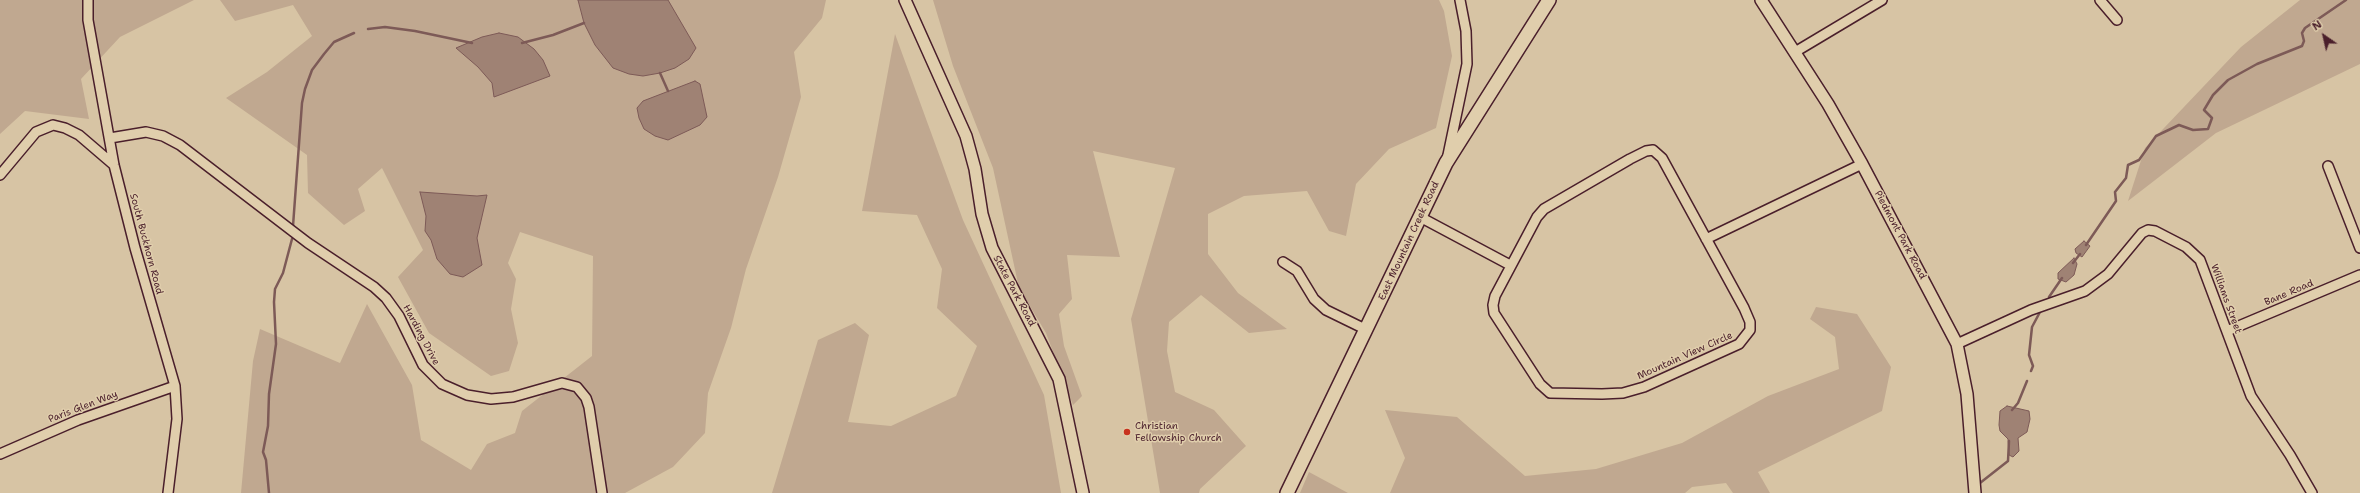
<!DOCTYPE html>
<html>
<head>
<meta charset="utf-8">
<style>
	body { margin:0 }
	#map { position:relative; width:2360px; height:493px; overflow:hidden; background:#d7c4a4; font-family:"Shantell Sans",sans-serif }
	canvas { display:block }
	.north { position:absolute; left:2304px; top:16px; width:40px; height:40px; -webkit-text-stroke:3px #e0ceac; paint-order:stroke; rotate:326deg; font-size:11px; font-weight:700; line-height:16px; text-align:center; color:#4a1f2b }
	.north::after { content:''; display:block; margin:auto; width:14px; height:18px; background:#4a1f2b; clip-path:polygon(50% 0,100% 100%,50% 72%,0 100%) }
</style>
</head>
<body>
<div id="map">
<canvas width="2360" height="493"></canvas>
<div class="north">N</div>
</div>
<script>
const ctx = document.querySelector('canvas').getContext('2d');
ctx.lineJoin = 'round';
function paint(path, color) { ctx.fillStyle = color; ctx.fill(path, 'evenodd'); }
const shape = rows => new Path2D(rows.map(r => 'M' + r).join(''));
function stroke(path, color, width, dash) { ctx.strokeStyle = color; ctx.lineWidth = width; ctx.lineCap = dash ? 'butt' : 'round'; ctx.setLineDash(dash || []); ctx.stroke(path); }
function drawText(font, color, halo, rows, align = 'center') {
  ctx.font = font + ' "Shantell Sans",sans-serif'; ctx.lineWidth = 3; ctx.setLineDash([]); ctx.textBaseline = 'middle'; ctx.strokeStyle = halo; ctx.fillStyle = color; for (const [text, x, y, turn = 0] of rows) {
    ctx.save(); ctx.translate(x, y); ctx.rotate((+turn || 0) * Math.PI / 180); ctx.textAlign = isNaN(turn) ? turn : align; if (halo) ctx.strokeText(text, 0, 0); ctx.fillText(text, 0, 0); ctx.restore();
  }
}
const green = shape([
	[0,0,194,0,120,37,81,79,89,119,25,111,0,134],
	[220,0,826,0,822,18,794,52,801,97,778,177,746,269,731,328,708,393,705,433,673,467,625,493,241,493,253,361,260,329,340,363,367,304,412,385,421,440,471,470,487,444,515,433,522,411,592,356,593,256,520,232,508,263,516,279,511,309,518,343,509,371,491,376,429,333,398,277,423,250,382,168,358,189,365,211,344,225,308,193,307,155,226,98,267,72,312,36,293,5,235,21],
	[933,0,1439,0,1444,11,1452,56,1436,128,1389,149,1356,184,1346,236,1329,231,1307,191,1244,196,1208,214,1208,254,1238,293,1287,329,1249,333,1201,295,1169,322,1167,351,1175,392,1214,410,1246,446,1200,489,1199,493,1160,493,1131,319,1175,168,1093,151,1120,257,1067,255,1072,299,1059,314,1064,346,1082,396,1073,405,1046,333,1019,288,993,168,953,66],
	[2300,0,2360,0,2360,64,2216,133,2128,201,2145,148,2241,47],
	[895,34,963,220,1044,395,1061,493,772,493,818,340,855,323,869,335,848,422,891,426,956,396,977,346,937,308,942,269,917,215,862,211],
	[1816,307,1857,314,1891,367,1882,411,1758,472,1770,493,1733,493,1726,483,1692,487,1685,493,1390,493,1405,458,1385,410,1457,417,1525,476,1596,469,1682,443,1768,396,1839,369,1835,337,1810,319],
	[1309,472,1348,493,1300,493]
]);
const water = shape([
	[578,0,668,0,696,48,689,59,675,68,660,73,643,76,629,74,613,68,595,45,584,23,578,0],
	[499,33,518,37,534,49,543,60,550,76,494,97,492,83,478,67,456,48,482,37,499,33],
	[695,81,700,84,707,117,700,125,668,140,655,136,644,129,639,118,637,108,643,101,695,81],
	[420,192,477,196,487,195,477,238,482,265,463,277,450,274,437,259,431,240,425,231,426,216,420,192],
	[2084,241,2090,246,2082,257,2076,253,2075,249,2084,241],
	[2074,258,2077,264,2074,275,2066,282,2058,279,2058,273,2074,258],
	[2007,406,2029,411,2030,419,2027,432,2018,438,2019,451,2013,457,2009,455,2008,439,2000,431,1999,425,2000,411,2007,406]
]);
const stream = shape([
	[368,29,385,27,415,31,472,43],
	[522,43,553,35,584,23],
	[660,73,668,91],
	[293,226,302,103,305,89,312,70,324,54,334,42,354,33],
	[2086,245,2116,201,2115,192,2126,178,2128,165,2139,160,2156,136,2179,125,2193,130,2208,129,2212,118,2204,110,2213,95,2228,80,2257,64,2302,46,2304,41,2302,33,2305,28,2346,0],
	[2073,263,2080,254],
	[2049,297,2062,278],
	[2031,371,2033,366,2029,355,2032,327,2040,312],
	[2012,410,2018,403,2027,381],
	[1980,483,2008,461,2009,441],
	[269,493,266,460,263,452,268,426,269,394,276,344,274,302,275,289,283,273,292,239]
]);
const minor = shape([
	[88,0,88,20,114,165,135,248,175,386,177,419,168,493],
	[2100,0,2117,20],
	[1795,52,1882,0],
	[110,138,146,132,163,136,180,145,308,243,374,287,386,298,399,316,423,365,442,384,467,395,491,399,513,397,562,383,577,387,586,398,589,407,602,493],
	[1653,150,1662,158,1744,308,1750,322,1750,330,1739,344,1644,387,1623,393,1602,394,1550,393,1540,384,1494,313,1493,305,1495,296,1537,217,1544,209,1630,159,1646,151,1653,150],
	[1448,155,1467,64,1466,31,1460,0],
	[2328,166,2360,248],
	[0,175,36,132,53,125,65,128,79,135,114,165],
	[1420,217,1510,265],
	[1706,239,1862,164],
	[1283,262,1297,271,1314,299,1326,310,1367,330],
	[2227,331,2360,275],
	[1957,344,2031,310,2085,291,2108,274,2142,233,2148,230,2155,231,2186,247,2200,260,2251,396,2290,455,2312,493],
	[0,454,78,420,175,386]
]);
const tertiary = shape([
	[905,0,966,136,975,169,982,214,992,248,1059,379,1083,493],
	[1761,0,1828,104,1862,164,1957,344,1967,394,1975,493]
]);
const secondary = shape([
	[1287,493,1446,163,1549,0]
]);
const markers = [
	[1127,432,4,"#c8321e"]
];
const streetNames = [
	["Piedmont Park Road",1900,235,62],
	["East Mountain Creek Road",1409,241,-65],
	["South Buckhorn Road",146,244,75],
	["State Park Road",1014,291,62],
	["Bane Road",2289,293,-23],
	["Williams Street",2226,299,70],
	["Harding Drive",421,335,62],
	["Mountain View Circle",1685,356,-24],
	["Paris Glen Way",83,407,-21]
];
const poiNames = [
	["Christian",1135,426],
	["Fellowship Church",1135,438]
];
paint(green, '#c0a890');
paint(water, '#9f8274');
stroke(water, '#7d5a57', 1);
stroke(stream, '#7d5a57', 2.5);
stroke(minor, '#4a1f2b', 12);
stroke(tertiary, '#4a1f2b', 14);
stroke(secondary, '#4a1f2b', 16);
stroke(minor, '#e0ceac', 9);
stroke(tertiary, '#e0ceac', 11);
stroke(secondary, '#e0ceac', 13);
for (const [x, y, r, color] of markers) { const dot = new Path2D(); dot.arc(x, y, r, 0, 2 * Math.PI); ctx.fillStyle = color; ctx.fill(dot); stroke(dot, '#e0ceac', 1.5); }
drawText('10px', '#4a1f2b', '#e0ceac', streetNames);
drawText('10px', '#4a1f2b', '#e0ceac', poiNames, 'left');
</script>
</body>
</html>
